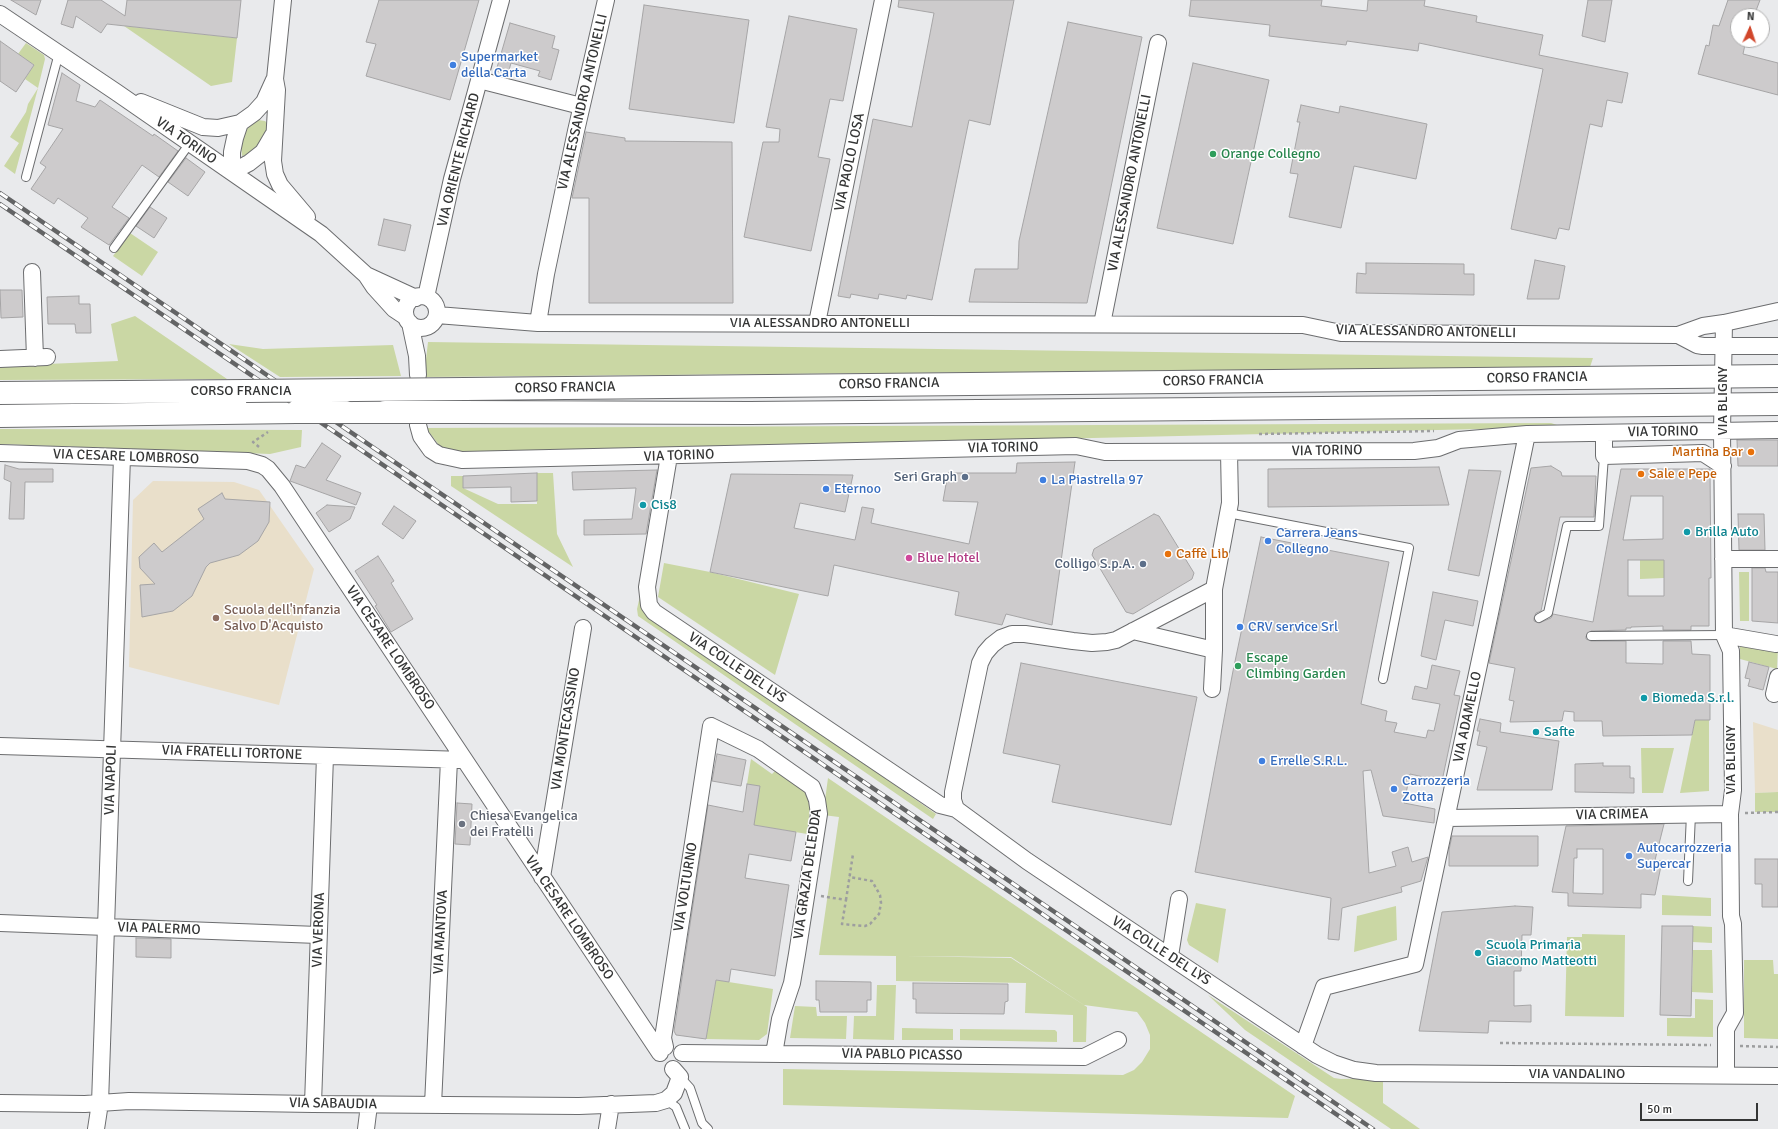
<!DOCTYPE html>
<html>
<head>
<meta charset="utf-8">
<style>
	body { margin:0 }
	#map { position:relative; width:1778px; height:1129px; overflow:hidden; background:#e9eaec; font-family:Signika,sans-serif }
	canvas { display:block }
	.north { position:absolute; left:1730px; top:8px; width:40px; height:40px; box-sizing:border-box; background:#fff; border:1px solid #aeaeae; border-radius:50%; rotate:3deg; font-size:11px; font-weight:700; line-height:16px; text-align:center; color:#343535 }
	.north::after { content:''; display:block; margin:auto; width:14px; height:18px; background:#d1462b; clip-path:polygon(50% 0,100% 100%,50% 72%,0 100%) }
	.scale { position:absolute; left:1640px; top:1103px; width:118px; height:18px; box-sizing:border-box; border:2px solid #343535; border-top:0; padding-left:5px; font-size:12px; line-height:14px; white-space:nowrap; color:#343535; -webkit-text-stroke:3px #fff; paint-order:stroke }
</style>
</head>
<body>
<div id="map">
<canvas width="1778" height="1129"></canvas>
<div class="north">N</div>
<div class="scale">50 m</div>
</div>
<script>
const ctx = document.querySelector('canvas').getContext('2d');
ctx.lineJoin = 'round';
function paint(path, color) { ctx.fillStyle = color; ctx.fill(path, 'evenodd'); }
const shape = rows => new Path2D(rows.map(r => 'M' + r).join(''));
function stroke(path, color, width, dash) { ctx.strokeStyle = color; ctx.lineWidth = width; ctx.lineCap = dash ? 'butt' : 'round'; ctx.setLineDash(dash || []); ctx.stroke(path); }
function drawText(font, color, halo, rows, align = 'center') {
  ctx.font = font + ' Signika,sans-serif'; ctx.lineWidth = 3; ctx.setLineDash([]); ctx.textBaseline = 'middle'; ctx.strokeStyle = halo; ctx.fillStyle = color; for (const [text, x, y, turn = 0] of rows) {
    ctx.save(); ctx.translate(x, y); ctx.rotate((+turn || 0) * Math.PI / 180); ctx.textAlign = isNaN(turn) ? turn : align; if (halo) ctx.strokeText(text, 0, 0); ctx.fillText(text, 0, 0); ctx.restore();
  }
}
const education = shape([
	[153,481,234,482,259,490,314,569,279,705,129,667,133,500],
	[1753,722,1778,730,1778,792,1755,793]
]);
const green = shape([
	[124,26,237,38,232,82,211,86],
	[26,43,44,55,45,59,38,88,15,174,4,166,19,143,10,137,26,112,28,104,38,88,25,79,34,65,18,54],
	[258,120,265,121,268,124,267,138,249,154,242,156,241,145,243,135,251,123],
	[130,233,158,252,142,276,113,256],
	[135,316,227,379,0,380,0,366,118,361,111,324],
	[428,342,1593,358,1590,367,424,377],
	[229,344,263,349,393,345,401,376,280,377],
	[1551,423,1557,425,1524,428,445,453,426,428],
	[0,429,302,430,301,447,270,454,0,444],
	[537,473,553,473,557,534,573,567,451,486,451,476,463,476,463,488,498,504,537,504],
	[1640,560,1664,560,1664,578,1640,579],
	[664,563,710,572,799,594,775,675,658,597],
	[1739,572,1749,572,1749,621,1740,621],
	[642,587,645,609,936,814,933,819,638,616,637,609],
	[1740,642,1778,647,1777,669,1740,659],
	[1695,720,1709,720,1709,791,1680,793],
	[1641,748,1674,748,1663,793,1642,793],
	[751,759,772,774,777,769,807,789,811,801,807,834,754,825,747,784],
	[828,778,1295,1096,1288,1118,783,1105,783,1069,1123,1075,1134,1070,1142,1062,1150,1049,1150,1035,1145,1023,1137,1012,1084,1005,1011,957,906,956,1011,958,1087,1007,1086,1042,1073,1042,1073,1015,1025,1013,1026,983,896,981,896,956,819,955,839,817,823,815],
	[1778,792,1778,812,1755,812,1755,793],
	[1662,895,1711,898,1711,916,1662,915],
	[1196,903,1226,909,1218,963,1189,945,1187,940],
	[1396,906,1397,940,1354,952,1357,916],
	[1693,926,1712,927,1712,943,1693,942],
	[1582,934,1625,935,1624,1017,1565,1016,1567,937,1582,937],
	[1693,950,1712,950,1713,993,1692,992],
	[1744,960,1773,960,1774,974,1778,974,1778,1039,1744,1038],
	[716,980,773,989,767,1034,759,1040,706,1039],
	[877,985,896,985,894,1040,853,1039,854,1016,876,1016],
	[1208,995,1334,1078,1341,1079,1383,1078,1383,1103,1420,1129,1391,1129,1245,1030],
	[1695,999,1713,1000,1713,1037,1667,1036,1667,1018,1695,1018],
	[795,1006,816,1007,817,1016,847,1016,846,1039,790,1038],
	[902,1028,953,1029,953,1040,902,1040],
	[960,1029,1055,1030,1057,1032,1057,1042,960,1040]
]);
const building = shape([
	[11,0,41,0,36,15,11,0],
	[68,0,101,0,125,16,127,0,241,0,237,38,107,24,101,33,76,16,73,28,61,24,68,0],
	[379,0,479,0,450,100,366,76,376,44,366,42,379,0],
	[899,0,1014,0,990,125,969,120,932,300,907,295,906,299,879,294,878,299,851,294,850,298,838,296,873,119,912,127,934,13,898,7,899,0],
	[1191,0,1322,0,1321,6,1367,11,1368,0,1425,0,1424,6,1477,16,1476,22,1543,35,1539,55,1628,73,1622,103,1607,100,1602,127,1590,124,1569,230,1559,228,1556,239,1511,229,1543,69,1419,43,1418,51,1347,41,1346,45,1269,36,1270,25,1189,16,1191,0],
	[1588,0,1612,0,1605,42,1582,36,1588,0],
	[1728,0,1760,0,1754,16,1738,16,1738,40,1746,40,1743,54,1778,63,1778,95,1698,74,1706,45,1709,46,1713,25,1719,26,1728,0],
	[644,5,749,20,734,123,629,109,644,5],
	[789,16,857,29,843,101,830,99,818,157,830,159,811,251,744,237,763,142,779,142,780,129,766,127,789,16],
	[1068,22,1142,37,1087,303,969,302,975,269,1018,269,1019,241,1068,22],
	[510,23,555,36,552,48,559,50,551,80,538,76,540,71,511,63,508,74,496,71,510,23],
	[0,41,34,65,16,92,0,81,0,41],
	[1193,63,1269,80,1233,244,1157,228,1193,63],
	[62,73,80,85,76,101,95,107,100,100,153,136,154,134,178,151,159,177,142,165,112,207,129,218,109,245,81,227,88,218,58,198,54,204,31,189,46,167,40,163,63,129,48,125,62,73],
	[1301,105,1339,113,1340,106,1427,124,1416,179,1354,166,1341,228,1289,217,1298,174,1290,173,1300,122,1297,122,1301,105],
	[586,132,625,138,625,141,732,142,733,303,589,303,589,198,572,198,586,132],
	[186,158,205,172,188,196,168,182,186,158],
	[150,207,167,218,154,238,136,226,150,207],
	[384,219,411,225,405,251,378,245,384,219],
	[1535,260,1565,266,1559,299,1527,299,1535,260],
	[1366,263,1464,264,1464,274,1474,274,1474,295,1356,293,1357,273,1366,274,1366,263],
	[0,290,22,290,23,317,1,318,0,290],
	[79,296,79,304,90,304,91,333,76,333,75,324,48,324,47,297,79,296],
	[1737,440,1778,440,1778,466,1738,466,1737,440],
	[322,443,341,456,326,480,361,493,356,505,290,481,296,465,305,468,322,443],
	[1075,462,1052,625,1006,614,1002,625,955,615,959,592,834,565,828,596,710,572,731,474,853,475,845,512,800,503,794,528,855,540,862,507,874,509,871,523,969,544,978,502,943,501,948,473,1016,473,1017,463,1075,462],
	[5,465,19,469,53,469,53,482,25,482,24,519,9,519,11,482,4,479,5,465],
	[1551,466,1561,472,1562,476,1596,476,1594,517,1560,517,1541,611,1536,613,1534,618,1534,621,1539,623,1551,618,1553,614,1593,622,1621,469,1710,469,1711,578,1709,578,1709,626,1691,626,1691,630,1663,630,1663,626,1631,627,1631,628,1626,628,1626,630,1591,631,1586,636,1586,639,1591,641,1626,641,1626,663,1663,664,1663,641,1691,641,1692,654,1710,655,1710,720,1695,720,1692,735,1603,736,1602,721,1574,721,1574,712,1564,711,1562,721,1510,722,1514,701,1509,700,1515,668,1489,663,1531,468,1551,466],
	[1631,496,1663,496,1663,539,1623,540,1631,496],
	[1628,560,1664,560,1664,596,1628,596,1628,560],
	[1439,467,1449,505,1268,507,1268,469,1439,467],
	[657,470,646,534,584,535,584,520,632,519,636,488,573,490,572,472,657,470],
	[1469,470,1501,471,1479,576,1448,570,1469,470],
	[537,473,537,501,511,502,511,487,463,488,463,476,537,473],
	[222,493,225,499,270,502,269,522,258,541,239,555,210,563,206,567,192,596,173,611,142,617,140,585,155,584,140,568,139,557,154,543,162,552,204,519,198,509,222,493],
	[327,505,355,507,350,519,329,532,316,513,327,505],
	[394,506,416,521,403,539,382,524,394,506],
	[1154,514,1159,516,1194,573,1192,579,1133,614,1126,612,1092,555,1094,549,1154,514],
	[1738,514,1764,514,1765,550,1739,550,1738,514],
	[1261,537,1389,562,1361,704,1387,711,1385,721,1397,723,1394,732,1426,738,1428,730,1434,731,1440,704,1412,699,1415,686,1427,689,1432,665,1460,671,1454,695,1460,696,1442,781,1410,774,1404,803,1435,809,1434,823,1383,816,1371,770,1363,771,1369,873,1396,866,1392,852,1408,847,1412,862,1428,857,1421,881,1401,887,1402,892,1342,908,1339,940,1328,939,1331,898,1195,872,1233,671,1261,537],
	[378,556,394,581,391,583,413,619,391,632,375,606,377,605,355,571,378,556],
	[1752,568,1765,568,1766,572,1778,572,1778,623,1752,621,1752,568],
	[1433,592,1478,601,1473,626,1445,620,1436,660,1421,656,1433,592],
	[1749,662,1769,667,1763,690,1748,686,1750,679,1745,678,1749,662],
	[1021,663,1197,697,1171,825,1052,802,1060,765,1003,753,1021,663],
	[1480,719,1501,723,1500,732,1559,741,1552,790,1477,790,1487,747,1477,745,1480,731,1477,731,1480,719],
	[717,754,746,760,741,786,712,781,717,754],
	[1603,763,1603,766,1630,766,1630,778,1634,778,1634,793,1575,792,1575,764,1603,763],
	[747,784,760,786,754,825,796,832,791,861,749,854,745,878,789,885,775,976,731,969,729,982,716,980,706,1039,676,1035,674,1031,708,805,743,812,747,784],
	[457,803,472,804,470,845,455,844,457,803],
	[1664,824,1655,860,1662,861,1655,895,1641,894,1641,908,1568,906,1568,893,1552,892,1566,826,1664,824],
	[1577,849,1603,849,1603,894,1573,893,1574,858,1577,858,1577,849],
	[1452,836,1538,836,1538,866,1449,866,1449,850,1452,836],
	[1755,859,1778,859,1778,907,1762,907,1762,884,1755,884,1755,859],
	[1515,906,1533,907,1531,935,1522,935,1521,971,1514,971,1514,1006,1531,1005,1531,1022,1489,1021,1488,1033,1419,1031,1442,912,1515,906],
	[1662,926,1693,926,1691,1016,1660,1015,1662,926],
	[136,938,171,939,171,958,136,957,136,938],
	[816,981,871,982,871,1000,867,1000,867,1012,820,1012,819,1000,816,1000,816,981],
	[913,983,1008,984,1008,1001,1005,1002,1004,1014,916,1013,916,999,913,999,913,983]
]);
const path = shape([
	[1259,434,1434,431],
	[259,447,253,442,268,432],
	[1745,813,1778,812],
	[821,896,846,900,842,924,865,926,870,924,879,914,881,903,880,895,872,881,849,877],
	[846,900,853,854],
	[1500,1043,1711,1045],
	[1740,1046,1778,1047]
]);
const service = shape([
	[26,177,59,53],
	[114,248,190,143],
	[1228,513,1409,548,1383,679],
	[1539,618,1548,613,1567,526,1599,526,1604,456],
	[1591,636,1724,635],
	[1688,881,1691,814],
	[680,1077,690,1088,702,1123,708,1129],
	[666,1100,676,1107,685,1129]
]);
const minor = shape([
	[283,0,275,79,277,90,273,161,275,174,280,185,307,217],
	[0,14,116,92,321,234,366,275,374,287,394,309,406,317],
	[479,80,581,106],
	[141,102,203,127,218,128,240,123,254,113,264,102,274,80],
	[232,172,249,163,263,152,273,135],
	[232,172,232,152,235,138,240,123],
	[32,272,35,358],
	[366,275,416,298],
	'405 312a16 16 0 1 1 32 0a16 16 0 1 1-32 0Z',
	[426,297,452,179,501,0],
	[437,315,538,323,1303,325,1341,333,1678,335,1697,345,1703,346,1778,346],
	[410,323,417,356,418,375],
	[538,323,546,274,576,131,606,0],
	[817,323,883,0],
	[1724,323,1722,431,1724,635,1731,651,1733,790,1730,814,1731,916,1733,924,1735,1013,1726,1029,1726,1075],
	[1102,324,1158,43],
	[1678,335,1703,326,1724,323,1778,311],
	[0,359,47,357],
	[418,425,421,436,431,450,439,455,462,460,1076,446,1105,452,1414,451,1438,448,1459,440,1527,434,1778,430],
	[1604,433,1604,456,1703,453,1723,466],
	[0,453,248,461,262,465,268,469,282,486,660,1053],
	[669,456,647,587,649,605,654,612,940,805,956,809,1027,861,1103,912,1317,1055,1333,1063,1354,1070,1376,1073,1778,1076],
	[1723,559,1778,559],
	[1133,631,1214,650],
	[1724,635,1776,644],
	[1212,689,1214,650,1214,589,1230,503,1229,452],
	[1774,694,1778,677],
	[0,746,464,760],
	[956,809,953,800,953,792,980,663,985,653,992,645,1001,638,1012,634,1025,634,1073,641,1092,643,1107,642,1116,640,1214,589],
	[1447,818,1730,814],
	[542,877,583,628],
	[0,923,318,935],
	[1170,956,1179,899],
	[1303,1046,1324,987,1415,964,1490,613,1527,434],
	[665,1047,663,1038,711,726,758,749,812,787,817,800,819,814,797,954,792,983,780,1019,774,1054],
	[682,1053,1084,1057,1118,1040],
	[0,1103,85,1104,129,1101,313,1104,579,1106,656,1103,666,1100,674,1093,680,1077,673,1069],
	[313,1104,325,756],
	[433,1105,449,760],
	[96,1129,100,1103,122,457],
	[366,1129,369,1105],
	[607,1129,611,1104]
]);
const primary = shape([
	[465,389,1778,376],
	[0,393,246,391],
	[345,412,385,412],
	[461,412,750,413,1778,404],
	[0,416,296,412]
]);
const rail = shape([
	[0,193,1373,1129],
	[0,204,1358,1129]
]);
const primaryBridge = shape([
	[246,391,465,389],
	[296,412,345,412],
	[385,412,461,412]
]);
const markers = [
	[453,65,4,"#3f7fe0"],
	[1213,154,4,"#2e9e5b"],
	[1751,452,4,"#e8710a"],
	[1641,474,4,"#e8710a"],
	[965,477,4,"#5c6f8a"],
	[1043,480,4,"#3f7fe0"],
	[826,489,4,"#3f7fe0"],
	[643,505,4,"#0f9aa8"],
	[1687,532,4,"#0f9aa8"],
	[1268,541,4,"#3f7fe0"],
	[1168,554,4,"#e8710a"],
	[909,558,4,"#d1479c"],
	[1143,564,4,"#5c6f8a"],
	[216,618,4,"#8d6e63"],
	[1240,627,4,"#3f7fe0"],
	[1238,666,4,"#2e9e5b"],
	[1644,698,4,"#0f9aa8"],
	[1536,732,4,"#0f9aa8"],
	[1262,761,4,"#3f7fe0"],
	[1394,789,4,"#3f7fe0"],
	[462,824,4,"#6b7280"],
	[1629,856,4,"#3f7fe0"],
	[1478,953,4,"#0f9aa8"]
];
const shopNames = [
	["Supermarket",461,57],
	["della Carta",461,73],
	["La Piastrella 97",1051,480],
	["Eternoo",834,489],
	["Carrera Jeans",1276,533],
	["Collegno",1276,549],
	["CRV service Srl",1248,627],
	["Errelle S.R.L.",1270,761],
	["Carrozzeria",1402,781],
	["Zotta",1402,797],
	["Autocarrozzeria",1637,848],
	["Supercar",1637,864]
];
const streetNames = [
	["VIA ALESSANDRO ANTONELLI",583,102,-77],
	["VIA TORINO",186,141,35],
	["VIA ORIENTE RICHARD",459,160,-76],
	["VIA PAOLO LOSA",850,162,-78],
	["VIA ALESSANDRO ANTONELLI",1130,183,-79],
	["VIA ALESSANDRO ANTONELLI",820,323],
	["VIA ALESSANDRO ANTONELLI",1426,332,1],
	["CORSO FRANCIA",1537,378,-1],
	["CORSO FRANCIA",1213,381,-1],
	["CORSO FRANCIA",889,384,-1],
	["CORSO FRANCIA",565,388,-1],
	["CORSO FRANCIA",241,391],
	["VIA BLIGNY",1723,401,-90],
	["VIA TORINO",1663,432,-1],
	["VIA TORINO",1003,448,-1],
	["VIA TORINO",1327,451,-1],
	["VIA TORINO",679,456,-2],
	["VIA CESARE LOMBROSO",126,457,2],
	["VIA CESARE LOMBROSO",390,648,56],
	["VIA COLLE DEL LYS",737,668,34],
	["VIA ADAMELLO",1468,717,-78],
	["VIA MONTECASSINO",566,729,-81],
	["VIA FRATELLI TORTONE",232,753,2],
	["VIA BLIGNY",1731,760,-90],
	["VIA NAPOLI",111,780,-88],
	["VIA CRIMEA",1612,815,-1],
	["VIA GRAZIA DELEDDA",808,874,-82],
	["VIA VOLTURNO",686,887,-81],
	["VIA CESARE LOMBROSO",569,918,56],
	["VIA PALERMO",159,929,2],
	["VIA VERONA",319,930,-88],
	["VIA MANTOVA",441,932,-87],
	["VIA COLLE DEL LYS",1161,951,33],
	["VIA PABLO PICASSO",902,1055,1],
	["VIA VANDALINO",1577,1074],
	["VIA SABAUDIA",333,1104,1]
];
const leisureNames = [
	["Orange Collegno",1221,154],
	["Escape",1246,658],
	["Climbing Garden",1246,674]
];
const foodNames = [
	["Martina Bar",1743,452,"right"],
	["Sale e Pepe",1649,474],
	["Caffè Lib",1176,554]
];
const serviceNames = [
	["Seri Graph",957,477],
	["Colligo S.p.A.",1135,564]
];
const cultureNames = [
	["Cis8",651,505],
	["Brilla Auto",1695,532],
	["Biomeda S.r.l.",1652,698],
	["Safte",1544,732],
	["Scuola Primaria",1486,945],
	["Giacomo Matteotti",1486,961]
];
const hotelNames = [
	["Blue Hotel",917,558]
];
const educationNames = [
	["Scuola dell'infanzia",224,610],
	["Salvo D'Acquisto",224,626]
];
const worshipNames = [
	["Chiesa Evangelica",470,816],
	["dei Fratelli",470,832]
];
paint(education, '#e9dfca');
paint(green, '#cad7a4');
paint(building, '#cdcbcc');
stroke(building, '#a6a5a6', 1);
stroke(service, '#6c6d6f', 10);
stroke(minor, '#6c6d6f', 18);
stroke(primary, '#6c6d6f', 24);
stroke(path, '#9d9e9f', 2.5, [3, 3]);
stroke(service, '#fff', 8);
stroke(minor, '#fff', 16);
stroke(primary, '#fff', 22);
stroke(rail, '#636465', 4.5);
stroke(rail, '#fff', 3, [9]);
stroke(primaryBridge, '#6c6d6f', 24, []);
stroke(primaryBridge, '#fff', 22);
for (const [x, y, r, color] of markers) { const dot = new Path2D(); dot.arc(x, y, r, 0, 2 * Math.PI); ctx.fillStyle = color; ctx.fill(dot); stroke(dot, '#fff', 1.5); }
drawText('14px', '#366cbe', '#fff', shopNames, 'left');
drawText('14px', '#343535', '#fff', streetNames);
drawText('14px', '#27864d', '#fff', leisureNames, 'left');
drawText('14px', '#c56008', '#fff', foodNames, 'left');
drawText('14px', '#4e5e75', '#fff', serviceNames, 'right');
drawText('14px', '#0d838f', '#fff', cultureNames, 'left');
drawText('14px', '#b23c85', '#fff', hotelNames, 'left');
drawText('14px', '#785e54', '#fff', educationNames, 'left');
drawText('14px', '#5b616d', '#fff', worshipNames, 'left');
</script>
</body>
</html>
